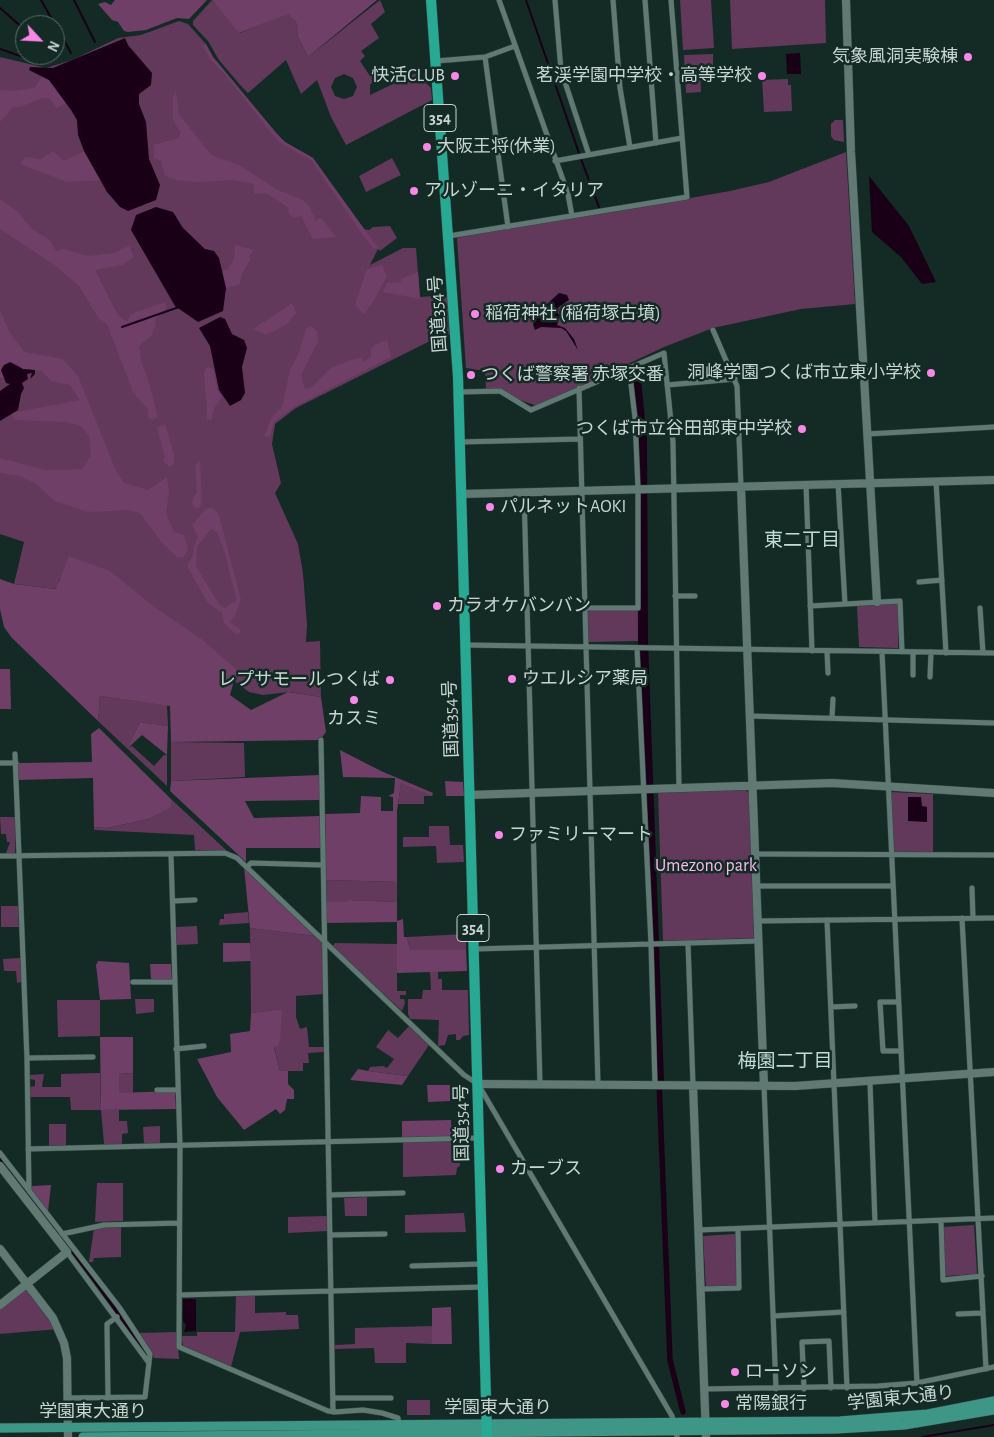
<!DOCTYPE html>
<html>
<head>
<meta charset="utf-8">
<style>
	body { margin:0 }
	#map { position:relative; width:994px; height:1437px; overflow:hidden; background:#132a25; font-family:"Alegreya Sans",sans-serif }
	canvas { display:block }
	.north { position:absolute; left:15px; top:15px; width:50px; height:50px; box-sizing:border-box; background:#132a25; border:1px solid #5b6f6a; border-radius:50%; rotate:115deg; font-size:14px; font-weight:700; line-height:20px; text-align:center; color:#c8d6d2 }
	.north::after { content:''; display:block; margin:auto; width:18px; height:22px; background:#fa87e8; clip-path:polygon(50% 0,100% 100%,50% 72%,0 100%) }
</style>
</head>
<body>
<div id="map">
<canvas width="994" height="1437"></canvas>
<div class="north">N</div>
</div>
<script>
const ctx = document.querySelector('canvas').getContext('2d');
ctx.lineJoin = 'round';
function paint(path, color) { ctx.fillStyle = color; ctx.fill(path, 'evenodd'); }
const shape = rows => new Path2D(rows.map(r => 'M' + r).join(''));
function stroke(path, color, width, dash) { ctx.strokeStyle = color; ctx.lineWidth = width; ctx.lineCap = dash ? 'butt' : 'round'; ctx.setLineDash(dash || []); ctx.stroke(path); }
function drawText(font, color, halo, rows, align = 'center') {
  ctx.font = font + ' "Alegreya Sans","Noto Sans JP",sans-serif'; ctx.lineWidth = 5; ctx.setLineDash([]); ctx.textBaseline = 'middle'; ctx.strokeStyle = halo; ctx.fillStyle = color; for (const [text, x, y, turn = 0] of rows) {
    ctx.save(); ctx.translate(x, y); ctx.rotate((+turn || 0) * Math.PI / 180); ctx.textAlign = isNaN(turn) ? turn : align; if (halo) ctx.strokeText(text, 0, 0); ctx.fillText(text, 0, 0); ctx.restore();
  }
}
const green = shape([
	[212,0,240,33,288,13,296,22,298,37,308,57,380,0,385,12,371,24,379,38,361,51,365,56,360,61,370,76,376,73,378,76,370,85,370,95,416,73,431,88,432,100,346,145,331,117,317,80,301,94,286,60,248,93,241,86,219,60,208,41,193,25,193,21],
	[344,74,353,78,357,87,353,96,344,99,335,96,331,87,335,78],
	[680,0,711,0,714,48,683,50],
	[730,0,825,0,826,43,732,49],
	[179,21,188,24,205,43,213,57,277,134,285,142,313,158,363,229,369,230,373,227,390,226,397,238,380,251,378,249,370,265,403,248,416,248,420,297,448,295,449,335,440,336,296,408,275,424,272,444,281,483,275,493,298,544,303,573,307,625,306,642,320,641,321,697,289,692,263,695,249,692,212,664,60,578,57,589,14,584,24,542,0,534,0,57,46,68,72,60,118,38,141,35],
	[713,54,713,66,700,67,701,92,686,93,684,55],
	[788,79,788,85,791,85,792,111,764,112,762,80],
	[835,120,843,120,844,142,834,140,831,136,831,124],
	[846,152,855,304,801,309,713,328,664,347,538,406,486,389,485,371,466,368,457,238,508,227,617,211,730,191,769,182],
	[392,158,401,175,366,192,359,176],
	[898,603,898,648,859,647,857,606],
	[588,611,638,611,638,641,588,642],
	[100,696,167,705,168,726,140,722,128,748,132,746,154,766,164,755,167,755,167,786,98,721],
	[171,742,244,743,245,777,171,781],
	[401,782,432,796,424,796,424,804,398,804],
	[745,789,750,795,754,938,663,941,658,792],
	[891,792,933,794,933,854,894,852],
	[172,800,226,850,195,850,194,835,94,830,94,827,107,828,149,819,170,807],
	[0,817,16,817,15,853,6,853,10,842,7,842,6,834,1,834],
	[429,826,449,826,450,845,463,845,464,862,437,863,436,846,403,847,403,837,429,837],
	[326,880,397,882,397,902,348,900,348,902,327,902],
	[1,906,18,906,19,927,1,927],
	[248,912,249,923,219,925,220,919,224,919,224,914],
	[197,926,198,944,176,945,175,927],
	[250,928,315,936,323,943,324,994,296,996,296,1017,300,1029,307,1027,309,1047,324,1047,324,1052,308,1053,309,1063,303,1063,303,1071,280,1071,274,1046,282,1009,251,1013],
	[466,934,466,950,410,950,407,937],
	[335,943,397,944,397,991,406,991,406,995,400,995,400,999,404,999,405,1003,402,1011,332,947],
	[20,958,22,982,17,983,16,971,4,971,3,959],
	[430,972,438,972,438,979,442,979,442,990,468,990,469,1035,463,1036,460,1040,456,1040,456,1034,448,1035,445,1045,438,1046,439,1020,410,1019,408,1014,408,999,422,999,423,990,431,990],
	[135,999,154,999,154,1012,136,1014],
	[57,1000,100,1000,100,1036,58,1037],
	[409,1026,429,1045,408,1076,368,1071,370,1067,383,1066,387,1068,394,1059,376,1047,388,1030,398,1038],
	[100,1073,101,1110,119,1110,119,1121,127,1121,128,1133,122,1134,122,1144,104,1144,101,1110,71,1110,70,1097,29,1097,30,1087,35,1086,35,1080,30,1079,30,1075,44,1074,42,1087,61,1087,61,1074],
	[133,1073,133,1093,119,1093,119,1074],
	[49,1124,66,1124,66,1145,49,1146],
	[160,1126,160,1143,144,1144,143,1127],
	[458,1141,460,1166,457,1168,456,1175,403,1177,403,1142],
	[97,1183,123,1183,123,1221,95,1222],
	[367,1197,367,1216,345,1216,344,1198],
	[464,1213,466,1232,405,1233,405,1215],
	[327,1216,328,1231,288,1233,288,1217],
	[974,1225,977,1274,945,1276,942,1227],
	[121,1227,121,1257,94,1258,93,1262,89,1262,94,1228],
	[736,1234,739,1286,706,1288,703,1236],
	[27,1287,58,1329,0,1334,0,1307],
	[255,1295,255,1313,286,1312,286,1315,298,1315,299,1329,240,1332,231,1367,183,1346,181,1336,197,1336,197,1332,235,1332,236,1296],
	[432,1326,432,1344,406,1343,406,1363,375,1363,374,1348,335,1349,335,1345,355,1344,355,1328],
	[177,1332,179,1359,154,1358,138,1333],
	[407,1400,430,1400,430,1415,407,1415]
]);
const forest = shape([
	[115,0,207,0,189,19,177,18,146,30,128,32,124,31,118,22,112,20,98,4,105,2,111,5],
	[212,0,377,0,308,57,298,37,296,22,288,14,239,33],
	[206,44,213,57,277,134,285,142,313,158,378,248,374,249,360,231,311,160,282,144,273,135,228,78,210,59,203,46],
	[42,77,49,80,66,103,57,108,50,99,43,98,20,107,13,107,0,122,0,90,12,91,34,88],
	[176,91,179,114,211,155,239,165,278,190,303,200,309,206,316,221,319,218,323,220,336,237,313,239,301,216,295,218,291,216,288,212,289,208,266,193,254,194,254,184,233,180,198,182,176,180,165,176,161,161,154,158,153,145,179,138,180,132,173,120,173,97],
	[53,151,64,161,84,151,101,180,67,182,20,164,25,157,41,159],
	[0,199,17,211,32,229,50,240,56,251,63,249,88,256,114,253,129,246,134,257,122,265,95,270,117,314,127,322,131,314,165,302,167,308,155,319,156,324,151,336,139,346,141,361,148,379,158,417,152,420,148,418,148,410,133,392,107,324,99,319,79,286,53,264,0,229],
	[235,245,254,250,249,256,250,260,242,273,240,284,226,288,222,272,228,269,234,259],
	[382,265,387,276,373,302,364,314,355,305,367,269],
	[418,272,420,299,383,292,387,283,401,282,401,279],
	[291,304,294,306,296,313,286,325,266,335,253,329],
	[0,310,10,333,24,352,63,359,78,376,116,471,124,483,148,490,167,477,169,493,166,513,174,532,184,535,188,550,183,558,177,557,163,544,140,513,129,510,88,512,55,501,35,483,20,476,0,473,0,458,45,470,66,470,82,469,91,456,89,436,81,426,66,422,15,420,11,413,80,400,70,385,51,381,42,371,23,369,16,364,1,371,4,378,0,377],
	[311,326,317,331,318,341,301,375,305,389,312,387,331,368,354,359,362,358,362,362,371,357,371,349,374,345,387,340,391,357,294,407,274,422,270,437,264,436,272,417,282,407,290,370,300,350,306,329],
	[209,367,213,369,218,390,222,397,214,408,212,419,209,420,206,419,207,408,204,374,206,368],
	[165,424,174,454,174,464,170,467,163,461,165,457,157,428],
	[200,460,202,503,199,508,195,508,192,503,193,497,197,493,195,466],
	[212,508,218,512,241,600,236,614,230,622,240,629,241,633,236,634,224,623,222,613,208,603,187,566,193,555,194,546,198,537,192,525,206,509],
	[211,529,217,532,224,551,237,600,225,608,219,604,196,566,197,547],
	[69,556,110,571,153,606,204,641,237,670,230,695,251,710,288,692,321,697,326,732,320,740,171,742,170,706,100,696,98,721,12,638,4,627,0,609,0,579,14,584,56,589],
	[0,669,10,669,11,709,0,709],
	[140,722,168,726,167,755,142,735,127,749],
	[99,728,172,800,171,807,149,819,107,828,94,827,93,778,18,780,18,763,92,762,91,734],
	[340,750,381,771,433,793,432,796,401,783,397,811,397,882,326,880,325,814,360,813,361,796,381,797,381,811,393,811,393,797,388,796,394,793,395,778,343,777],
	[319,775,320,800,245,801,254,818,320,816,320,848,246,848,246,862,170,791,171,781],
	[445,781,463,782,464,796,446,796],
	[244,867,315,936,250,928],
	[348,900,397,902,397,921,403,919,404,937,407,937,410,950,466,950,467,971,397,973,397,922,327,923,327,902,347,902],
	[223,943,250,943,251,961,223,962],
	[98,961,129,963,131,999,100,1000,96,965],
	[150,964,171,964,172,980,151,979],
	[282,1009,280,1041,278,1046,274,1047,280,1071,288,1071,288,1084,294,1090,294,1099,287,1099,285,1110,280,1114,276,1109,244,1130,217,1097,197,1059,231,1052,230,1034,250,1031,251,1013],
	[100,1037,133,1037,133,1073,119,1074,119,1093,173,1091,175,1093,176,1109,101,1110],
	[358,1069,368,1071,408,1076,402,1085,350,1080],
	[427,1085,450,1085,450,1101,428,1102],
	[451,1120,452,1137,402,1139,402,1121],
	[51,1185,48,1212,31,1190,32,1186],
	[451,1307,452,1344,432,1344,432,1308]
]);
const water = shape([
	[125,38,128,45,152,73,151,85,139,94,139,104,146,122,149,159,160,185,156,200,128,211,120,207,107,192,84,151,78,135,77,120,71,110,49,80,29,70,30,67,53,68],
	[800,53,801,74,787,74,786,54],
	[869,176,909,226,936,282,922,284,901,257,872,232],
	[156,207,173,212,183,228,205,249,214,251,219,258,226,288,223,311,198,322,175,306,131,230,136,215],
	[559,293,567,295,569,300,559,307,557,312,560,316,557,325,565,328,574,339,578,350,566,331,561,328,541,327,535,330,533,324,546,305],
	[220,317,225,319,232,334,244,340,247,348,242,367,245,393,241,400,230,406,219,390,210,346,199,328],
	[10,362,23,369,35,370,35,374,30,379,32,373,27,374,28,379,22,383,24,388,21,394,18,410,0,421,0,391,10,384,6,383,1,370,4,365],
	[908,797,921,797,922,806,927,807,927,822,908,821],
	[0,1158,113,1303,146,1353,145,1354,91,1278,0,1163],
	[183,1299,196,1299,196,1331,184,1332,186,1325,183,1321]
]);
const stream = shape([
	[41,0,71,53],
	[74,0,95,42],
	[526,0,579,153],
	[0,8,25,30],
	[0,49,35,61],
	[43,55,47,61],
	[581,159,599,207],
	[122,327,179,307],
	[922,1437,994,1425]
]);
const canal = shape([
	[659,1081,670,1360,683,1412]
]);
const river = shape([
	[635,370,642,440,643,642,659,1081]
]);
const street = shape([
	[499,0,568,194,572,216],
	[555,0,561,70,589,155],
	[613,0,620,88,630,147],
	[645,0,656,143],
	[485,57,508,227],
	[436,61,485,57,515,46],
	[555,161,682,138],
	[449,236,687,197,671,0],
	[713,330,737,386,741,487],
	[667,385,735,379],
	[579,388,598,1085],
	[459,392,500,391,531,410,664,353,673,442,679,788],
	[867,434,994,427],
	[460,442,580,439],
	[936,481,946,653],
	[838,483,845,604],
	[806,484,812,651],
	[524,492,540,1084],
	[919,582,942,580],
	[675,596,695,596],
	[810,606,900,601,902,652],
	[585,608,638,608,638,489,635,418,629,367],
	[980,608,983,653],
	[465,645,994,653],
	[637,648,651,944,655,1085],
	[827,651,828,673],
	[882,652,917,1383],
	[913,652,913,675],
	[930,677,931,652],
	[750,716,994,723],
	[832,718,833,699],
	[321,740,333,1412],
	[15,754,27,1059,29,1191],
	[0,763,16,763],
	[171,854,180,1146,179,1347,328,1411,335,1412,363,1410,382,1413,398,1418,399,1426],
	[755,854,994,855],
	[0,856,225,853,237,858,464,1075,478,1084,672,1416,677,1437],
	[247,867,251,863,322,865],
	[756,886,893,886],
	[972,888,973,918],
	[173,901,195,900],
	[962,918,986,1369],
	[827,920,847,1388],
	[758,921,994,918],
	[688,943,693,1085],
	[474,949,758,941],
	[133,982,174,982],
	[898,1002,880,1002,883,1051,901,1051],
	[831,1007,855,1006],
	[176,1049,204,1046],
	[27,1058,93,1057],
	[870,1082,875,1223],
	[764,1086,776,1389],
	[157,1090,178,1090],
	[28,1149,479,1138],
	[0,1153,119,1307,150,1354,145,1397,68,1398],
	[329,1195,403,1193],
	[941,1221,943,1280,982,1276],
	[699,1230,994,1218],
	[62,1234,104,1225,179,1223],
	[330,1235,385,1234],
	[67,1252,149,1363],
	[412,1266,482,1264],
	[701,1289,739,1288,738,1229],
	[179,1295,483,1287],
	[958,1314,983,1313],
	[773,1316,844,1312],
	[704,1389,878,1386,917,1383,994,1367],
	[804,1389,802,1342,829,1341,831,1388],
	[108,1398,107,1324,117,1317],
	[333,1398,391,1398]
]);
const secondary = shape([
	[846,0,851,152,877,602],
	[741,487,764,1086],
	[462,494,994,480],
	[469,795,832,783,994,793],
	[478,1084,795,1086,994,1072],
	[693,1085,706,1437],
	[0,1166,67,1252,0,1305],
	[0,1249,53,1318,64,1343,67,1358,68,1437]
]);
const primary = shape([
	[0,1428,840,1421,928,1414,994,1401],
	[83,1437,836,1429,904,1425,994,1410]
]);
const highway = shape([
	[431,0,458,377,487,1437]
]);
const markers = [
	[968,57,5,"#fa87e8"],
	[455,76,5,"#fa87e8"],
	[762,76,5,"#fa87e8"],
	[427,147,5,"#fa87e8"],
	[414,191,5,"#fa87e8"],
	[475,314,5,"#fa87e8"],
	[931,373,5,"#fa87e8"],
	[471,375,5,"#fa87e8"],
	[802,429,5,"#fa87e8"],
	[490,507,5,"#fa87e8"],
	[437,606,5,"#fa87e8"],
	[512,679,5,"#fa87e8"],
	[390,680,5,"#fa87e8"],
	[354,700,5,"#fa87e8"],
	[499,835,5,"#fa87e8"],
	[500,1169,5,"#fa87e8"],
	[735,1372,5,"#fa87e8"],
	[725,1404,5,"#fa87e8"]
];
const shields = [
	[440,118,32],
	[473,928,32]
];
const shieldNames = [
	["354",440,118],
	["354",473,928]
];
const poiNames = [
	["気象風洞実験棟",958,57,"right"],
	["快活CLUB",445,76,"right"],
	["茗渓学園中学校・高等学校",752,76,"right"],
	["大阪王将(休業)",437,147],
	["アルゾーニ・イタリア",424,191],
	["稲荷神社 (稲荷塚古墳)",485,314],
	["洞峰学園つくば市立東小学校",921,373,"right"],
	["つくば警察署 赤塚交番",481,375],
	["つくば市立谷田部東中学校",792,429,"right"],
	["パルネットAOKI",500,507],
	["カラオケバンバン",447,606],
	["ウエルシア薬局",522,679],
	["レプサモールつくば",380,680,"right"],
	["カスミ",354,719,"center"],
	["ファミリーマート",509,835],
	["カーブス",510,1169],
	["ローソン",745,1372],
	["常陽銀行",735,1404]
];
const streetNames = [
	["国道354号",438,314,-94],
	["国道354号",451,719,-92],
	["国道354号",462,1123,-91],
	["学園東大通り",901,1398,-6],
	["学園東大通り",498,1408],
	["学園東大通り",93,1412]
];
const parkNames = [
	["Umezono park",706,866]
];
const neighbourhoodNames = [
	["東二丁目",802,540],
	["梅園二丁目",785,1061]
];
paint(green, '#62395b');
paint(forest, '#6f3f67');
paint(water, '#190016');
stroke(stream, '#190016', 2);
stroke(canal, '#190016', 5.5);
stroke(river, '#190016', 10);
stroke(street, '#344541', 6);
stroke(secondary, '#344541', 9);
stroke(primary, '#344541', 10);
stroke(highway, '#344541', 11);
stroke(street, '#607973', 5);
stroke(secondary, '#607973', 8);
stroke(primary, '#3e9686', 9);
stroke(highway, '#28a993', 10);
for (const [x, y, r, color] of markers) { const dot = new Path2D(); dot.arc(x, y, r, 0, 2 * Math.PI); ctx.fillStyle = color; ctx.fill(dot); stroke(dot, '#132a25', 2); }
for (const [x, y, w] of shields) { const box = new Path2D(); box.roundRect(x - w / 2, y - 13.5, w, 27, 4); ctx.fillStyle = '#132a25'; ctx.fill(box); stroke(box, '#c8d6d2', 1); }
drawText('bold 16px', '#c8d6d2', null, shieldNames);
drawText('18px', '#c8d6d2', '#132a25', poiNames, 'left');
drawText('18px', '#c8d6d2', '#132a25', streetNames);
drawText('18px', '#f8bbec', '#132a25', parkNames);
drawText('19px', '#c1dcd5', '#132a25', neighbourhoodNames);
</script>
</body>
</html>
